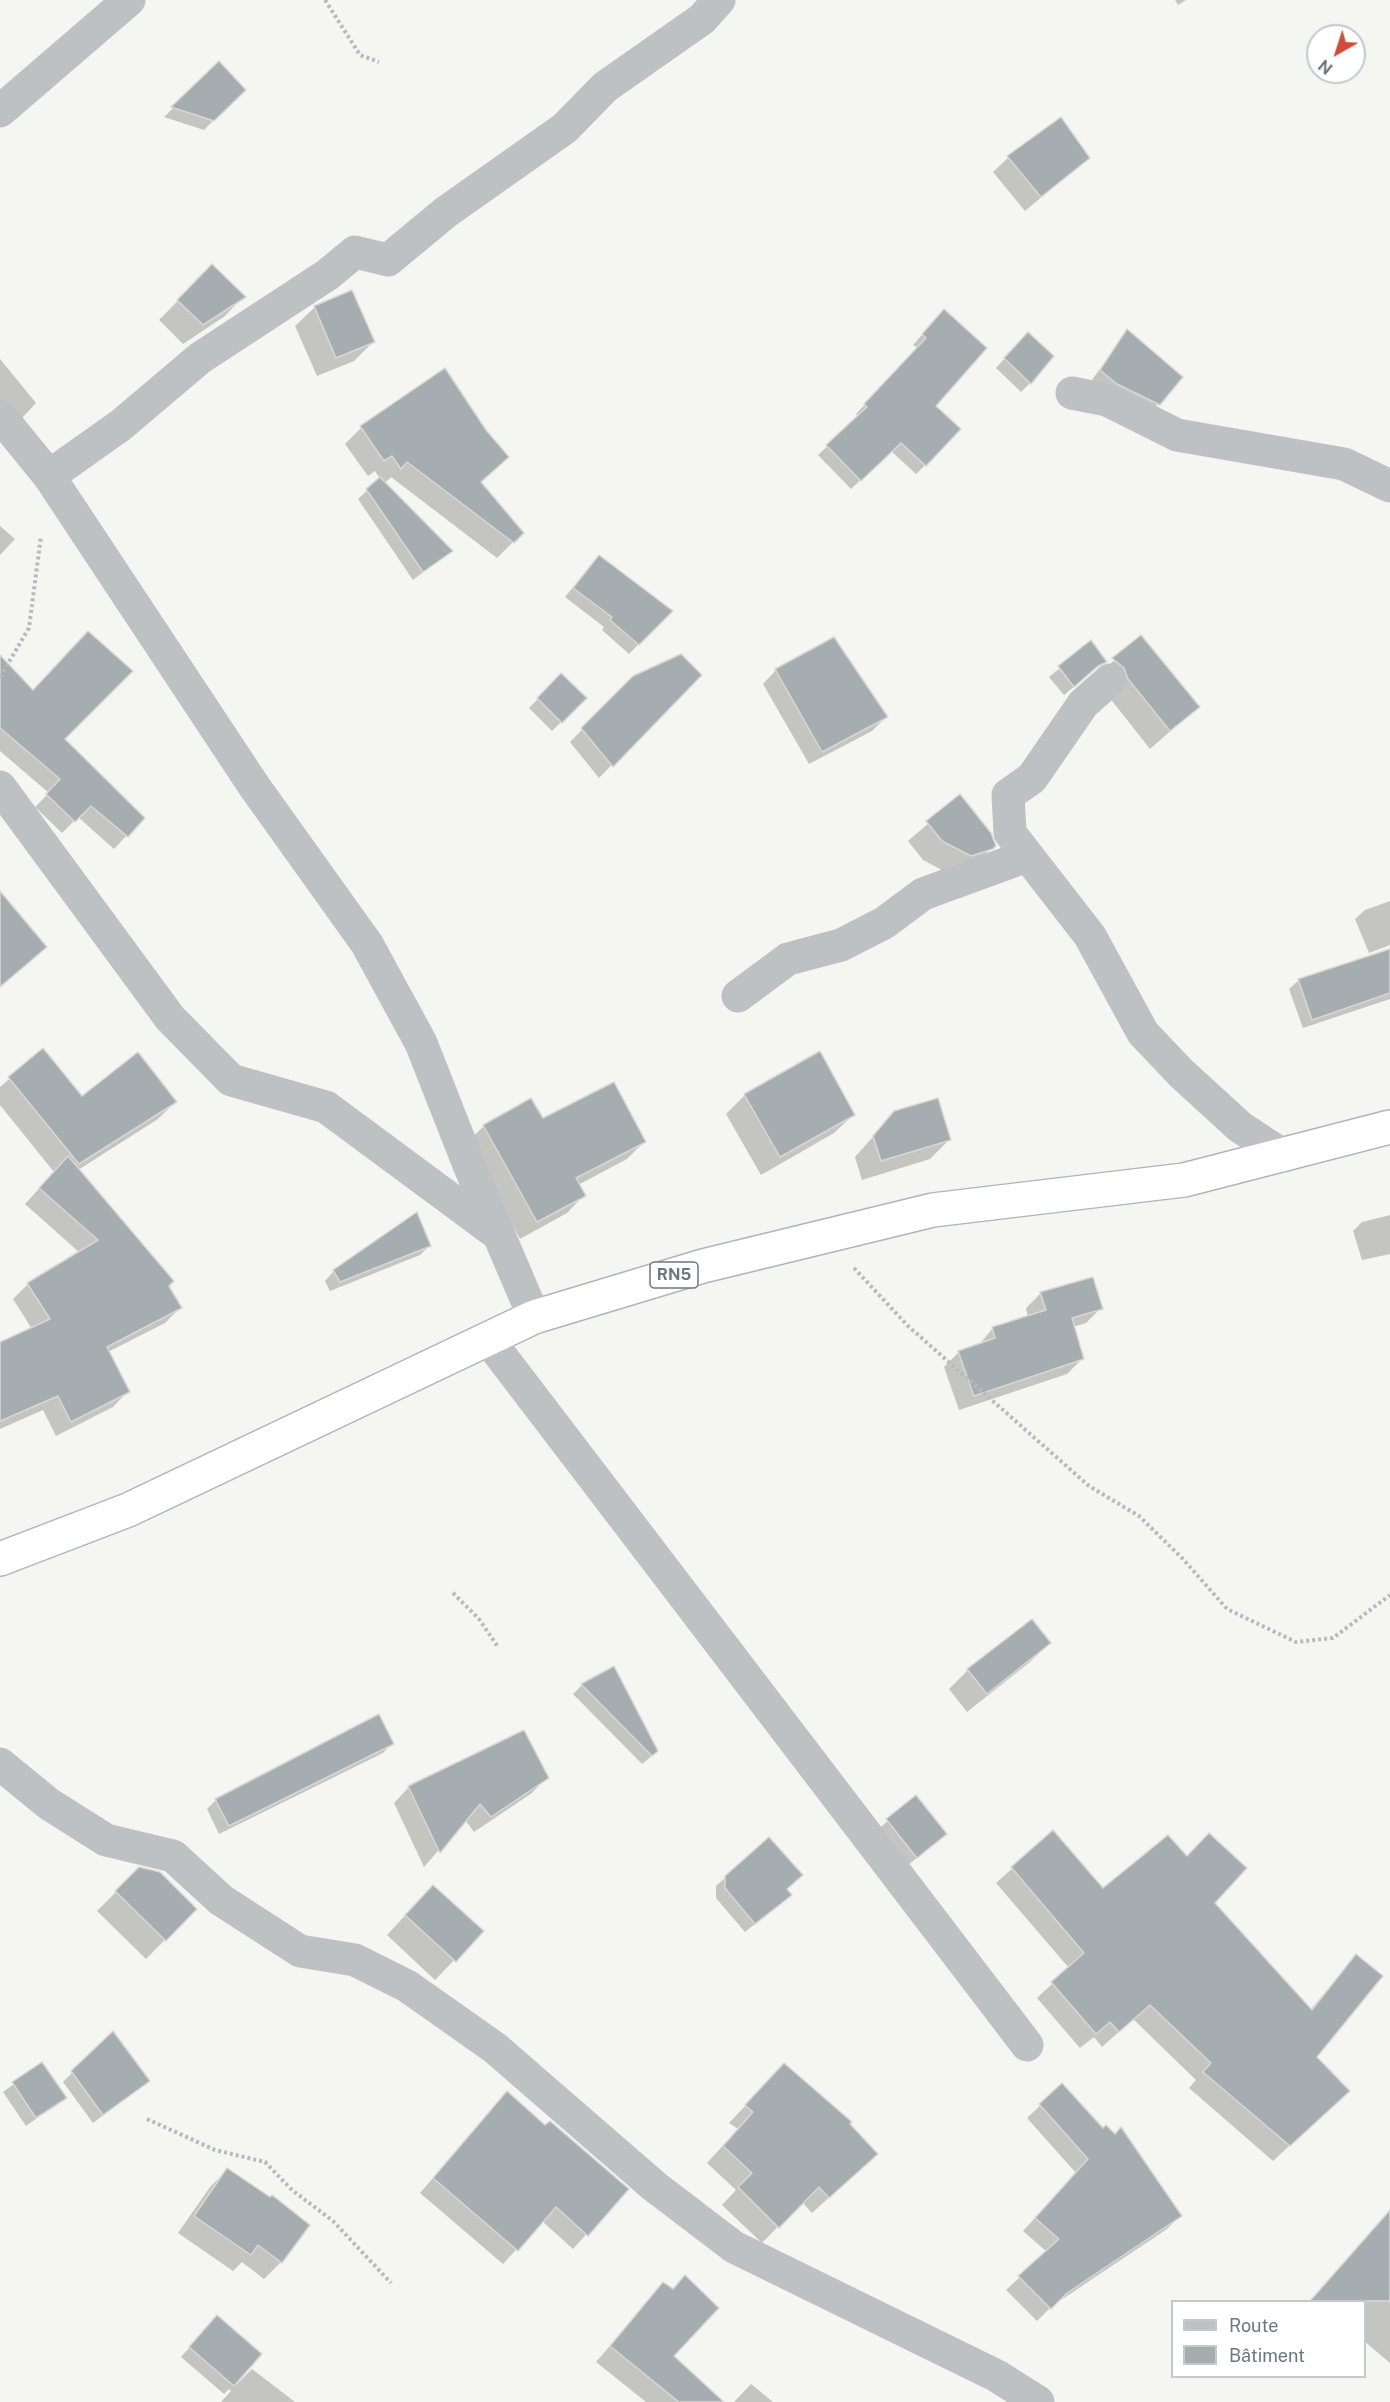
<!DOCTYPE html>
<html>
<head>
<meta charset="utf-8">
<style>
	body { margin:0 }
	#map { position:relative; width:1390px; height:2402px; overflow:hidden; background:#f5f5f2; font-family:"Public Sans",sans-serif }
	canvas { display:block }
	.legend { position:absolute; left:1171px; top:2300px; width:195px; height:78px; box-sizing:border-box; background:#fff; border:2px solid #c3c9cc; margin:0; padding:8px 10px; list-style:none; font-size:18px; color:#687880 }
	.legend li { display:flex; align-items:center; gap:12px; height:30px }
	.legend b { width:30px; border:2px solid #c3c9cc }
	.north { position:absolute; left:1306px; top:24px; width:60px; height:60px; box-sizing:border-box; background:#fff; border:2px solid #c3c9cc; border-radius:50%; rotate:219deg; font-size:16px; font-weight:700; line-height:24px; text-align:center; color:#687880 }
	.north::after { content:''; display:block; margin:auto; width:21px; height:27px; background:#cf4d38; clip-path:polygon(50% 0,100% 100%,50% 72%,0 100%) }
</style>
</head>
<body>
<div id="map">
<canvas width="1390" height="2402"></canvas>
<ul class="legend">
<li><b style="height:8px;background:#bdc1c4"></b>Route</li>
<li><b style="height:16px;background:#a5adb1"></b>Bâtiment</li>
</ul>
<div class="north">N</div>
</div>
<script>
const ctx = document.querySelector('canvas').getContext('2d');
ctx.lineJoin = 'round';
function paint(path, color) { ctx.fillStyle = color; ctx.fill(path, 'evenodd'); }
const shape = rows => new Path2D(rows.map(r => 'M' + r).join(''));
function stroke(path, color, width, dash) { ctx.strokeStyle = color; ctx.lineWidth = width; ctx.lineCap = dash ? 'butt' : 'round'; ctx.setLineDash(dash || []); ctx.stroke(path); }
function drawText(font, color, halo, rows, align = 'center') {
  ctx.font = font + ' "Public Sans",sans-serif'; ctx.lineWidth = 6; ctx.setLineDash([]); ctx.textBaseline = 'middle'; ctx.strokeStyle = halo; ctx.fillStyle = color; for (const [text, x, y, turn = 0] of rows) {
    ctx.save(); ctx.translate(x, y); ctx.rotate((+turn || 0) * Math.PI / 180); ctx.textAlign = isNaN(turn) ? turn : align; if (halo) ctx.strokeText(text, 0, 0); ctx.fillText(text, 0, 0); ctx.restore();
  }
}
const shadow = shape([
	[1175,0,1186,0,1178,5],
	[219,63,244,90,204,130,164,117],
	[1008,158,1088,158,1025,211,993,172],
	[212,266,243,297,225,316,183,344,159,320],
	[315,307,373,342,354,361,317,376,295,326],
	[935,320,934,406,925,465,916,474,891,451,851,489,818,455,859,417,856,414,918,348,913,345],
	[1127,331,1181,377,1149,414,1107,393,1092,380],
	[1019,343,1030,383,1021,392,996,368],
	[0,359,36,403,12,429,0,417],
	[444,370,480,483,522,533,497,558,391,477,384,484,450,551,413,580,358,499,380,479,375,471,368,476,345,444,361,428],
	[0,526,15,539,0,555],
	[590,566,671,611,629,654,602,630,604,627,565,597],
	[1141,637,1198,707,1150,749,1094,678],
	[1091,643,1105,661,1064,695,1049,677],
	[0,657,63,739,143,818,114,849,78,817,62,833,35,807,49,793,0,751],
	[776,670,886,717,872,731,809,764,763,684],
	[561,675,585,698,552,731,529,708],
	[700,675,599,778,570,742,633,677],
	[960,796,994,845,975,865,951,875,923,860,908,841],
	[1390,901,1390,945,1369,953,1355,919,1365,910],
	[1390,951,1390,999,1303,1028,1289,989,1299,980],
	[43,1050,81,1098,175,1102,158,1119,78,1170,167,1285,180,1308,165,1323,108,1352,128,1391,113,1407,56,1436,43,1410,0,1429,0,1343,32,1329,13,1299,28,1284,80,1253,25,1204,54,1172,0,1105,0,1087],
	[745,1095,854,1114,834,1133,761,1175,726,1114],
	[895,1112,949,1140,930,1159,862,1180,855,1157],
	[484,1126,644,1142,627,1159,578,1185,584,1195,567,1213,520,1239,466,1143],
	[1390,1215,1390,1254,1362,1260,1353,1231,1362,1222],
	[429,1246,420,1255,330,1291,325,1281,334,1271],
	[1041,1293,1101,1308,1086,1323,1073,1327,1082,1359,1067,1374,959,1410,944,1367,959,1352,978,1346,993,1328,1028,1317,1026,1308],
	[1049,1643,1030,1662,967,1712,949,1689,968,1670],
	[582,1685,657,1751,647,1760,642,1764,573,1694],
	[392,1743,383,1753,219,1834,207,1809,216,1800],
	[547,1777,532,1793,474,1832,465,1820,424,1867,394,1803,409,1787],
	[916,1798,935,1843,907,1866,877,1830],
	[1053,1832,1103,1890,1213,1903,1310,2010,1356,1956,1315,2057,1332,2106,1273,2161,1189,2088,1196,2080,1133,2019,1102,2047,1094,2037,1080,2048,1037,1998,1069,1968,996,1883],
	[139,1869,195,1909,146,1959,97,1911],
	[726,1877,790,1895,745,1932,716,1898,716,1886],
	[414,1906,482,1931,435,1980,387,1935],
	[112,2033,148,2081,93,2123,63,2082],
	[41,2064,65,2098,26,2126,3,2092],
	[768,2082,848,2124,859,2170,812,2213,802,2202,762,2243,722,2205,736,2190,707,2163,738,2129,729,2123],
	[1062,2085,1180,2216,1167,2229,1052,2306,1037,2321,1006,2290,1047,2252,1023,2231,1076,2173,1027,2118],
	[507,2093,545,2127,627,2189,573,2249,542,2221,503,2264,420,2193],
	[227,2170,270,2199,281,2262,264,2279,242,2262,233,2271,178,2233,210,2187],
	[1390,2216,1390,2363,1364,2341,1364,2302,1311,2302,1376,2226],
	[663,2284,671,2356,722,2402,646,2402,596,2362],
	[208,2326,237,2384,252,2369,295,2402,221,2402,231,2391,229,2389,224,2394,181,2357],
	[751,2384,773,2402,734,2402]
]);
const building = shape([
	[219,61,246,90,214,121,171,107,219,61],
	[1061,117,1090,158,1041,197,1007,156,1061,117],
	[212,264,246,297,203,325,177,300,212,264],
	[352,290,375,342,336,358,314,306,352,290],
	[944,309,987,348,936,406,961,429,926,466,901,443,861,481,826,445,867,407,864,404,926,338,922,334,944,309],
	[1127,329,1183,377,1160,405,1117,384,1100,370,1127,329],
	[1028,332,1054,356,1031,384,1004,358,1028,332],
	[445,368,486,430,509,457,481,482,524,533,514,543,407,462,401,469,392,456,384,461,360,426,445,368],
	[380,477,453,551,423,572,366,489,380,477],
	[599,555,673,611,639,645,610,620,612,617,573,588,599,555],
	[88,631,133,671,65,739,145,818,128,837,91,806,75,822,46,794,60,779,0,728,0,655,33,690,88,631],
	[1141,635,1200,707,1170,731,1128,679,1124,668,1112,658,1141,635],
	[834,637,888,717,822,752,775,669,834,637],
	[1091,640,1107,662,1098,666,1074,687,1058,666,1091,640],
	[681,654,702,675,613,767,581,728,633,676,681,654],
	[561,673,587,698,562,723,537,698,561,673],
	[960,794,991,833,996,846,993,849,971,856,942,841,926,821,960,794],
	[0,891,47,947,0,987,0,891],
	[1390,949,1390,993,1312,1020,1298,979,1390,949],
	[43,1048,82,1096,138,1052,177,1102,79,1164,8,1077,43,1048],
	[820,1051,855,1115,780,1157,744,1094,820,1051],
	[614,1082,646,1142,576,1178,586,1196,537,1222,483,1125,531,1098,543,1118,614,1082],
	[938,1098,951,1140,881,1161,873,1136,894,1111,938,1098],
	[68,1156,174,1281,169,1286,182,1308,107,1347,130,1392,71,1422,58,1396,0,1421,0,1342,50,1319,27,1283,98,1240,39,1188,68,1156],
	[417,1212,431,1246,340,1282,333,1270,417,1212],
	[1093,1277,1103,1309,1072,1318,1084,1359,974,1396,958,1351,995,1338,992,1327,1046,1310,1040,1292,1093,1277],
	[1032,1619,1051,1643,987,1694,967,1669,1032,1619],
	[614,1666,658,1751,652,1756,581,1684,614,1666],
	[379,1714,394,1744,229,1826,215,1799,379,1714],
	[524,1730,549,1778,491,1817,480,1804,440,1853,408,1786,524,1730],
	[916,1795,947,1834,917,1858,886,1819,916,1795],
	[1053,1830,1103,1888,1168,1835,1187,1856,1209,1833,1247,1868,1215,1903,1312,2010,1356,1954,1383,1976,1317,2057,1350,2091,1290,2146,1203,2072,1211,2063,1150,2005,1119,2032,1110,2022,1096,2034,1051,1982,1084,1953,1011,1867,1053,1830],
	[769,1837,803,1875,787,1889,792,1895,755,1924,725,1888,725,1876,769,1837],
	[139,1867,160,1872,197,1909,166,1941,115,1891,139,1867],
	[433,1885,484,1931,456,1962,405,1915,433,1885],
	[113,2031,150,2081,103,2115,71,2071,113,2031],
	[42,2062,67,2098,36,2118,12,2082,42,2062],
	[784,2063,852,2122,850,2124,878,2154,829,2198,819,2187,779,2228,738,2187,752,2173,723,2146,753,2112,745,2105,784,2063],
	[1062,2083,1103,2128,1106,2125,1115,2134,1121,2127,1182,2216,1067,2293,1051,2309,1018,2276,1059,2239,1035,2218,1088,2159,1039,2104,1062,2083],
	[507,2091,545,2125,550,2121,629,2189,588,2236,556,2207,518,2251,433,2178,507,2091],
	[227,2168,270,2197,272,2195,310,2225,282,2263,258,2245,251,2255,194,2216,227,2168],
	[1390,2210,1390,2301,1310,2301,1390,2210],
	[685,2275,719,2308,674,2356,724,2402,679,2402,610,2346,663,2282,673,2289,685,2275],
	[217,2315,262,2354,234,2386,189,2347,217,2315]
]);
const path = shape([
	[325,0,360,55,379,62],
	[0,677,29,628,41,536],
	[854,1268,908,1326,1089,1486,1139,1516,1183,1559,1227,1609,1296,1642,1333,1638,1390,1595],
	[453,1593,479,1619,498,1647],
	[147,2119,215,2150,265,2162,292,2190,333,2221,391,2283]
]);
const minor = shape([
	[0,111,129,0],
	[1072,393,1107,400,1177,435,1344,464,1390,486],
	[0,416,49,476,254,786,367,944,421,1043,469,1165,534,1317],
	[49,476,121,425,200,358,327,275,355,252,388,260,446,212,565,128,605,87,702,19,719,0],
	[1110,680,1083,704,1032,778,1008,795,1010,833,1090,936,1143,1033,1181,1073,1240,1127,1284,1156],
	[0,787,170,1018,231,1080,326,1107,499,1235],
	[738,996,788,959,841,945,884,923,923,894,1027,856],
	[488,1339,1027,2045],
	[0,1764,49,1804,106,1840,173,1856,221,1900,300,1951,355,1960,407,1986,495,2048,654,2186,734,2247,997,2376,1038,2402]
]);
const highway = shape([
	[0,1559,128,1510,534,1317,703,1266,933,1210,1184,1180,1390,1127]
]);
const shields = [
	[674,1275,48]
];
const shieldNames = [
	["RN5",674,1275]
];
paint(shadow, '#0003');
paint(building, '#a5adb1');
stroke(building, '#d7d7d5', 1.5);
stroke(highway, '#b1b5b7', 36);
stroke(path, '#b7babc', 4, [3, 3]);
stroke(minor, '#bdc1c4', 33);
stroke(highway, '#fff', 33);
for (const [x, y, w] of shields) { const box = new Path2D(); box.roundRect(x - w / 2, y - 13, w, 26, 4.5); ctx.fillStyle = '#fff'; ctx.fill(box); stroke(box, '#687880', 1.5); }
drawText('bold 16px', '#687880', null, shieldNames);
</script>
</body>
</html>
